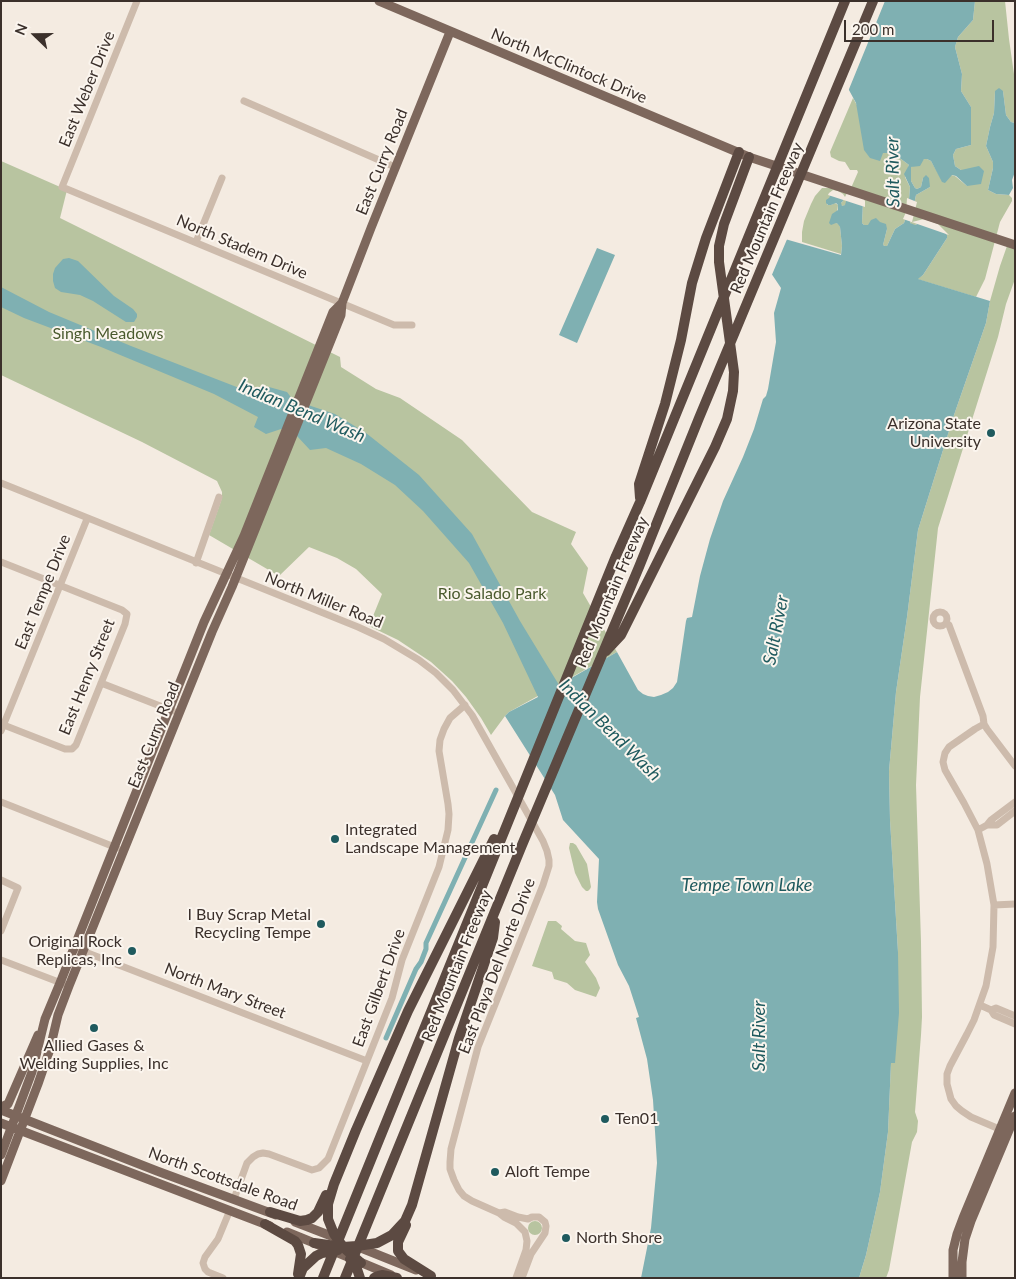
<!DOCTYPE html>
<html>
<head>
<meta charset="utf-8">
<style>
	body { margin:0 }
	#map { position:relative; width:1016px; height:1279px; overflow:hidden; background:#f4ebe1; font-family:Lato,sans-serif }
	canvas { display:block }
	.frame { position:absolute; inset:0; border:2px solid #3b302b; pointer-events:none }
	.north { position:absolute; left:10px; top:10px; width:50px; height:50px; -webkit-text-stroke:4px #fbf5ee; paint-order:stroke; rotate:292deg; font-size:14px; font-weight:700; line-height:20px; text-align:center; color:#3b302b }
	.north::after { content:''; display:block; margin:auto; width:18px; height:22px; background:#3b302b; clip-path:polygon(50% 0,100% 100%,50% 72%,0 100%) }
	.scale { position:absolute; left:844px; top:20px; width:150px; height:22px; box-sizing:border-box; border:2px solid #3b302b; border-top:0; padding-left:6px; font-size:15px; line-height:18px; white-space:nowrap; color:#3b302b; -webkit-text-stroke:4px #fbf5ee; paint-order:stroke }
</style>
</head>
<body>
<div id="map">
<canvas width="1016" height="1279"></canvas>
<div class="frame"></div>
<div class="north">N</div>
<div class="scale">200 m</div>
</div>
<script>
const ctx = document.querySelector('canvas').getContext('2d');
ctx.lineJoin = 'round';
function paint(path, color) { ctx.fillStyle = color; ctx.fill(path, 'evenodd'); }
const shape = rows => new Path2D(rows.map(r => 'M' + r).join(''));
function stroke(path, color, width, dash) { ctx.strokeStyle = color; ctx.lineWidth = width; ctx.lineCap = dash ? 'butt' : 'round'; ctx.setLineDash(dash || []); ctx.stroke(path); }
function drawText(font, color, halo, rows, align = 'center') {
  ctx.font = font + ' Lato,sans-serif'; ctx.lineWidth = 4; ctx.setLineDash([]); ctx.textBaseline = 'middle'; ctx.strokeStyle = halo; ctx.fillStyle = color; for (const [text, x, y, turn = 0] of rows) {
    ctx.save(); ctx.translate(x, y); ctx.rotate((+turn || 0) * Math.PI / 180); ctx.textAlign = isNaN(turn) ? turn : align; if (halo) ctx.strokeText(text, 0, 0); ctx.fillText(text, 0, 0); ctx.restore();
  }
}
const green = shape([
	[975,1,1005,1,1009,39,1015,81,1015,123,1011,122,1006,115,1003,91,995,91,994,113,990,127,986,146,993,162,993,168,988,190,996,194,1009,195,1012,198,1012,201,1000,222,985,279,976,297,917,279,923,275,947,238,947,235,925,221,915,225,912,225,910,223,916,195,930,187,923,178,921,187,917,189,915,188,911,181,911,167,924,159,927,159,931,161,943,182,951,175,955,176,967,186,961,170,955,166,953,155,956,149,971,145,971,107,961,91,962,74,955,47,958,37,973,20],
	[853,98,883,153,893,153,909,165,905,177,910,187,908,213,904,223,895,229,887,246,885,246,883,245,887,229,864,225,862,223,863,202,842,206,841,205,841,203,843,201,831,194,827,205,831,205,835,203,838,205,836,223,839,224,840,227,842,246,841,254,802,242,802,232,804,221,811,204,815,196,822,188,851,188,858,172,857,170,850,170,845,162,839,161,831,157,830,152],
	[1,161,67,190,60,218,340,357,341,367,376,389,400,398,462,440,532,512,576,532,571,544,588,568,583,593,617,652,509,712,505,716,491,735,481,718,466,697,452,681,431,662,398,640,369,626,382,594,356,569,337,558,309,547,279,576,209,535,222,498,222,492,217,481,142,442,1,375],
	[1007,246,1015,248,1015,279,1006,304,998,337,938,528,920,697,916,785,921,942,922,1017,921,1035,915,1112,918,1121,917,1132,912,1142,889,1270,886,1278,859,1278,866,1255,880,1192,888,1132,891,1062,894,1063,898,952,890,820,889,771,896,692,907,617,918,530,954,415,986,323,990,301,1000,266],
	[570,843,573,843,576,845,587,864,591,887,590,889,588,891,586,891,582,887,575,873,569,848],
	[548,921,556,921,562,926,561,929,575,941,586,943,590,955,585,962,596,978,600,988,596,997,575,990,567,983,554,979,552,972,532,966],
	'528 1228a7 7 0 1 1 14 0a7 7 0 1 1-14 0Z'
]);
const water = shape([
	[841,1,975,1,973,20,958,37,955,47,962,74,961,91,971,107,971,145,956,149,953,155,955,166,961,170,979,166,984,171,981,184,967,186,956,176,952,175,945,183,942,182,931,161,927,159,924,159,920,166,911,167,911,181,915,188,917,189,921,187,923,178,926,175,929,178,930,187,916,195,910,223,915,225,925,221,937,226,947,235,947,238,923,275,918,279,990,301,986,323,954,415,918,530,907,617,896,692,889,771,890,820,898,952,899,1013,895,1063,891,1063,888,1132,880,1192,866,1255,859,1278,641,1278,651,1228,657,1163,653,1100,647,1059,636,1018,639,1017,629,986,618,965,598,909,597,902,599,859,563,820,555,795,505,716,509,712,538,697,503,623,469,563,423,511,395,485,361,464,326,448,310,450,297,436,281,429,266,434,254,427,258,417,214,394,101,347,24,318,1,307,1,287,49,312,131,346,247,391,267,397,269,387,287,392,293,400,335,414,366,433,419,475,472,534,520,621,559,685,617,652,638,690,643,694,648,696,654,697,661,695,668,692,673,688,677,682,686,621,687,618,692,617,700,576,710,539,723,501,743,457,754,429,763,399,766,396,768,389,776,342,774,313,781,288,771,273,785,239,841,255,842,246,840,227,838,224,836,223,831,225,829,223,832,214,838,210,838,205,836,203,831,205,828,205,826,203,826,200,829,198,831,194,842,196,843,201,841,203,842,206,845,205,848,195,863,202,862,223,864,225,868,225,871,220,876,218,880,222,886,224,887,229,883,245,885,246,887,246,895,229,904,223,908,213,910,187,904,174,909,165,893,153,883,153,880,161,870,158,864,150,856,103,837,68],
	[999,88,1003,91,1006,115,1011,122,1015,123,1015,172,1012,180,1013,188,1009,195,996,194,988,190,993,168,993,162,986,146,990,127,994,113,995,91],
	[597,248,615,255,577,343,559,335],
	[69,258,78,261,114,296,133,309,137,314,137,317,134,322,126,322,93,301,80,295,61,292,55,288,53,281,53,274,55,268,63,259]
]);
const pier = shape([
	[838,1,885,1,847,94,835,68],
	[833,190,838,191,843,194,845,197,847,193,862,196,865,201,865,207,828,195,829,193],
	[907,198,917,202,912,222,924,219,938,224,949,235,903,219,906,212],
	[785,236,788,237,771,277,769,272,783,238]
]);
const canal = shape([
	[386,1038,416,969,421,962,426,949,426,943,496,790]
]);
const minor = shape([
	[137,1,62,187,394,325,412,325],
	[244,101,395,167],
	[196,242,222,178],
	[1,483,358,627,384,639,419,660,436,673,453,690,472,715,543,841,547,851,549,860,549,866,543,885,478,1047,451,1149,450,1162,450,1169,454,1180,459,1190,464,1196,472,1201,499,1213,504,1217,516,1223,525,1232,527,1241,526,1250,516,1278],
	[1,562,122,610,127,614,125,624,76,745,72,749,65,749,1,724],
	[196,563,219,497],
	'933 619a7 7 0 1 1 14 0a7 7 0 1 1-14 0Z',
	[946,623,949,625,983,716,984,724,987,729,1015,766],
	[101,683,173,711],
	[984,724,975,729,949,747,945,753,943,762,945,770,964,803,978,830,987,864,994,905,993,947,986,986,974,1020,967,1034,950,1066,947,1074,947,1084,951,1099,956,1106,962,1111,971,1117,1004,1131],
	[1,731,87,519],
	[1,802,117,848],
	[987,825,991,820,1015,802],
	[978,830,987,825,997,825,1015,811],
	[1,880,18,888,1,931],
	[994,905,1015,904],
	[80,950,367,1061],
	[1,960,69,986],
	[980,1005,991,1010,994,1015,1015,1024],
	[991,1010,996,1008,1015,1016],
	[234,1199,247,1163,253,1157,258,1154,263,1153,269,1154,312,1170,319,1168,328,1159,392,998,402,960,439,867,448,830,449,814,448,804,439,751,440,740,444,729,450,718,465,705],
	[499,1213,505,1212,518,1217,528,1219,532,1217,539,1217,545,1222,546,1226,545,1233,531,1254,522,1278],
	[223,1278,208,1272,205,1269,203,1263,205,1257,218,1239,230,1210]
]);
const major = shape([
	[379,1,749,157,1015,245],
	[1,1107,8,1104,38,1035],
	[1,1110,157,1171,276,1215],
	[1,1123,270,1226],
	[1,1155,32,1072,45,1019,60,983,204,622,244,536,333,312,342,303],
	[1,1181,38,1084,50,1049,58,1015,69,986,212,632,232,587,341,315,342,303,371,228,450,32],
	[295,1222,339,1239],
	[287,1232,319,1245],
	[356,1246,416,1270],
	[331,1250,391,1275],
	[953,1278,953,1250,957,1234,963,1218,1015,1093],
	[962,1278,962,1262,965,1239,971,1221,1015,1116]
]);
const highway = shape([
	[640,498,639,484,665,404,681,340,692,283,706,238,739,152],
	[606,651,621,635,715,447,727,419,733,391,734,372,719,262,719,246,724,224,749,157],
	[270,1212,300,1221,307,1220,312,1218,318,1212,326,1195],
	[265,1224,295,1241,298,1245,301,1254,298,1274],
	[406,1225,398,1242,398,1251,404,1259,431,1276],
	[314,1243,343,1247,357,1246,377,1243,392,1235,405,1221,412,1205,459,1038,493,938,495,922],
	[350,1259,357,1269,360,1278],
	[361,1263,343,1247,337,1238,334,1234,328,1219,328,1204,334,1184,356,1130,408,1011,494,839],
	[299,1278,303,1268,316,1256,322,1253,338,1250],
	[323,1278,616,556,640,502,845,1],
	[345,1278,522,845,639,567,699,418,873,1],
	[374,1278,378,1276,382,1275,397,1278]
]);
const markers = [
	[991,433,5,"#1f5a5e"],
	[335,839,5,"#1f5a5e"],
	[321,924,5,"#1f5a5e"],
	[132,951,5,"#1f5a5e"],
	[94,1028,5,"#1f5a5e"],
	[605,1119,5,"#1f5a5e"],
	[495,1172,5,"#1f5a5e"],
	[566,1238,5,"#1f5a5e"]
];
const streetNames = [
	["North McClintock Drive",569,66,23],
	["East Weber Drive",87,89,-68],
	["East Curry Road",382,162,-68],
	["Red Mountain Freeway",767,218,-67],
	["North Stadem Drive",242,247,23],
	["East Tempe Drive",43,592,-68],
	["Red Mountain Freeway",612,592,-67],
	["North Miller Road",324,600,22],
	["East Henry Street",87,677,-68],
	["East Curry Road",154,735,-68],
	["Red Mountain Freeway",457,966,-68],
	["East Playa Del Norte Drive",497,966,-69],
	["East Gilbert Drive",379,988,-70],
	["North Mary Street",225,991,21],
	["North Scottsdale Road",223,1179,20]
];
const parkNames = [
	["Singh Meadows",108,334],
	["Rio Salado Park",492,594]
];
const poiNames = [
	["Arizona State",981,424,"right"],
	["University",981,442,"right"],
	["Integrated",345,830],
	["Landscape Management",345,848],
	["I Buy Scrap Metal",311,915,"right"],
	["Recycling Tempe",311,933,"right"],
	["Original Rock",122,942,"right"],
	["Replicas, Inc",122,960,"right"],
	["Allied Gases &",94,1046,"center"],
	["Welding Supplies, Inc",94,1064,"center"],
	["Ten01",615,1119],
	["Aloft Tempe",505,1172],
	["North Shore",576,1238]
];
const waterNames = [
	["Salt River",893,172,-91],
	["Indian Bend Wash",302,411,23],
	["Salt River",776,630,-79],
	["Indian Bend Wash",610,730,45],
	["Tempe Town Lake",747,885],
	["Salt River",759,1036,-90]
];
paint(green, '#b8c4a0');
paint(water, '#7fb0b2');
paint(pier, '#f4ebe1');
stroke(canal, '#7fb0b2', 5);
stroke(minor, '#cdbbac', 7);
stroke(major, '#7d675c', 9);
stroke(highway, '#5c4a42', 10);
for (const [x, y, r, color] of markers) { const dot = new Path2D(); dot.arc(x, y, r, 0, 2 * Math.PI); ctx.fillStyle = color; ctx.fill(dot); stroke(dot, '#fbf5ee', 2); }
drawText('16px', '#3b302b', '#fbf5ee', streetNames);
drawText('16px', '#4a5a2e', '#fbf5ee', parkNames);
drawText('16px', '#3b302b', '#fbf5ee', poiNames, 'left');
drawText('italic 18px', '#1f5a5e', '#fbf5ee', waterNames);
</script>
</body>
</html>
